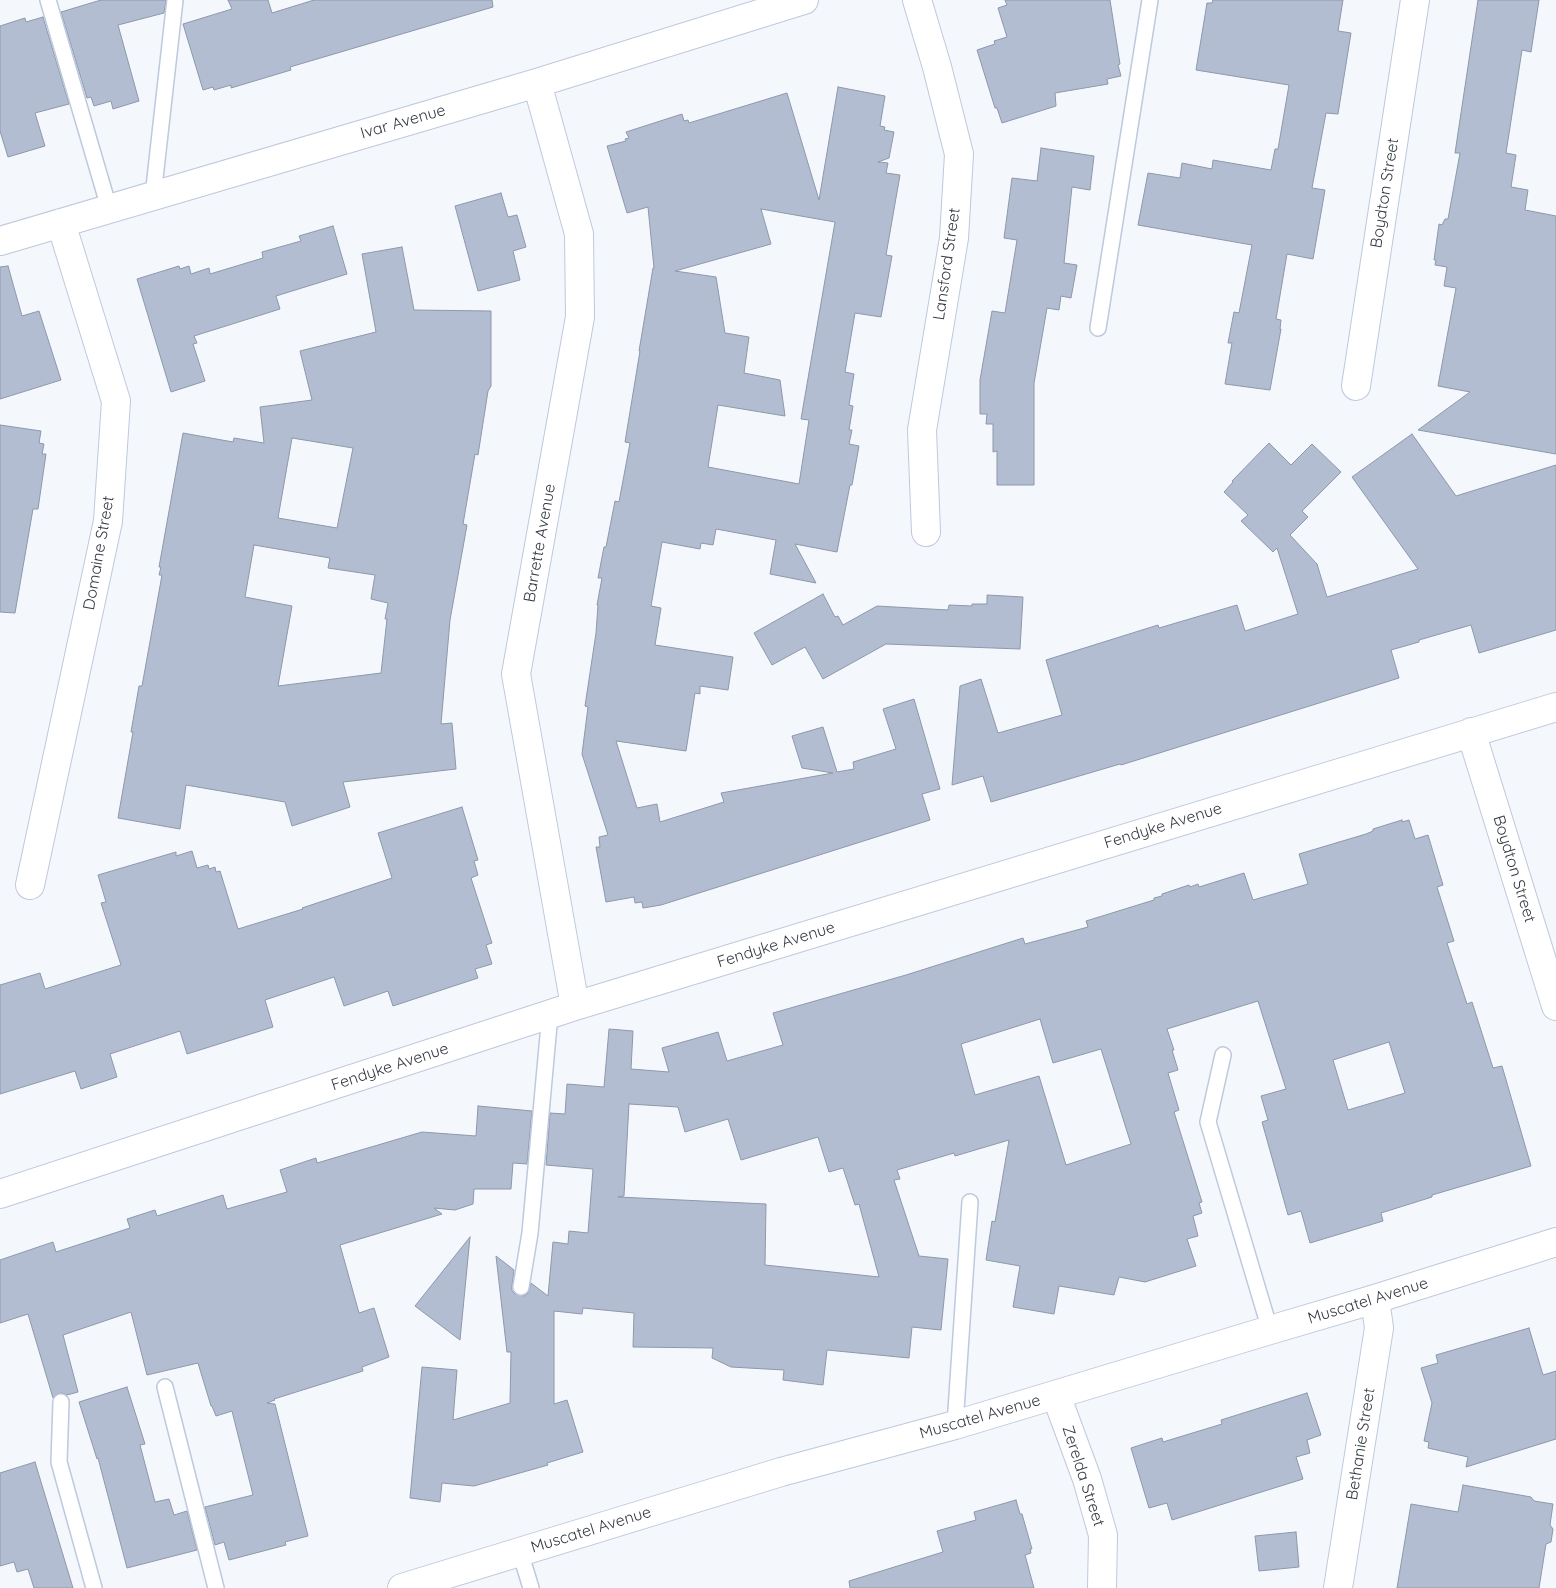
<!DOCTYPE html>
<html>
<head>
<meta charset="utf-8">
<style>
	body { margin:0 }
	canvas { display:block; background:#f4f7fb }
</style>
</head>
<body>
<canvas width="1556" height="1588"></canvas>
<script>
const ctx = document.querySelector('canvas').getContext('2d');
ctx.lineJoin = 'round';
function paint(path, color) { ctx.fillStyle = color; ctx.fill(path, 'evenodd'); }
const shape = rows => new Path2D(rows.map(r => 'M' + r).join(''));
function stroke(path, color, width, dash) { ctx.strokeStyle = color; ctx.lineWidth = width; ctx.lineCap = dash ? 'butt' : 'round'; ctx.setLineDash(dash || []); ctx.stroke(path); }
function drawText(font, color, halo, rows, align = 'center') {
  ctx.font = font + ' Quicksand,sans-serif'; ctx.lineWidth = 4; ctx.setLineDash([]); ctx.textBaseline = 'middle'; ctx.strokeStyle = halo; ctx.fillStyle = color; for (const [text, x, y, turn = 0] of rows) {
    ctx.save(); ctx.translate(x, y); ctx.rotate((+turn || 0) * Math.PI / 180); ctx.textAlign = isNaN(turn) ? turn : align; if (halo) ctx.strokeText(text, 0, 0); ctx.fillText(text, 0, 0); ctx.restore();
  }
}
const building = shape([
	[101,0,166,0,164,13,118,25,139,101,113,109,111,101,94,106,91,97,87,98,61,12,101,0],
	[228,0,268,0,272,13,314,0,492,0,493,7,290,67,291,70,231,88,231,85,214,90,213,87,203,90,183,24,232,9,228,0],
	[1005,0,1110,0,1120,64,1118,65,1121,76,1107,79,1108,84,1055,93,1056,106,1002,123,997,108,995,108,977,50,995,44,994,41,1007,37,998,8,1007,5,1005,0],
	[1213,0,1343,0,1338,31,1351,33,1338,114,1326,113,1312,188,1325,190,1313,259,1287,254,1276,319,1281,320,1280,329,1281,329,1270,390,1225,384,1232,343,1228,343,1234,312,1239,313,1252,245,1138,225,1148,173,1180,178,1182,163,1212,169,1213,160,1271,170,1275,149,1278,149,1289,85,1196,70,1207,3,1212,3,1213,0],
	[1478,0,1539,0,1531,52,1522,50,1506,153,1516,155,1511,187,1528,190,1525,210,1556,216,1556,454,1418,430,1470,392,1438,386,1456,288,1444,286,1447,267,1435,265,1436,260,1434,260,1439,224,1442,225,1445,219,1448,219,1460,153,1455,153,1478,0],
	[43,17,69,104,35,113,45,146,8,157,0,131,0,26,25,18,26,22,43,17],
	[838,87,885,96,880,126,885,127,884,130,894,132,889,158,878,162,888,163,886,173,900,175,886,255,892,256,881,317,855,313,845,372,854,374,849,405,853,406,849,430,852,430,849,444,859,446,852,485,850,485,837,552,795,544,816,583,770,574,776,540,716,529,713,545,701,543,700,549,662,542,651,606,661,608,655,645,733,657,728,690,700,686,700,694,695,693,686,751,616,741,637,808,657,804,660,822,724,802,721,793,833,773,802,768,792,736,823,727,837,772,854,769,853,762,896,749,883,709,914,699,940,789,922,794,930,820,661,905,643,908,642,902,635,903,634,897,606,902,596,847,600,847,599,837,608,835,582,754,588,707,585,706,596,633,598,605,597,605,602,578,598,578,604,547,606,547,615,501,619,502,630,443,625,442,640,351,639,351,653,268,654,268,648,207,627,213,607,146,626,141,625,139,629,138,626,132,682,114,684,121,688,120,689,123,787,93,819,200,838,87],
	[761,209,835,222,801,419,809,420,799,484,708,467,718,405,785,416,780,380,744,373,749,337,725,333,716,277,675,271,771,244,761,209],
	[1041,148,1094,156,1090,190,1072,187,1064,263,1077,265,1071,298,1061,296,1059,310,1047,308,1034,383,1034,485,997,485,997,451,993,452,993,424,986,424,987,414,980,414,980,380,992,311,1005,313,1017,240,1004,238,1012,178,1037,181,1041,148],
	[501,193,508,217,517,215,526,247,513,251,520,280,478,291,455,206,501,193],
	[333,226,347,274,276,296,280,309,194,336,197,343,193,344,205,381,171,392,137,279,179,266,180,269,189,266,191,274,209,268,210,274,263,258,262,252,301,241,299,236,333,226],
	[402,247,414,310,491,311,491,386,488,391,478,455,475,454,463,524,467,525,450,620,441,724,452,723,456,769,343,782,350,807,292,826,285,802,186,785,180,829,118,818,133,732,131,732,139,686,142,686,162,575,159,575,161,567,159,567,183,433,233,442,234,438,264,443,260,407,312,400,300,351,376,332,362,254,402,247],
	[292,438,353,448,337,528,278,518,292,438],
	[254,545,330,558,328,568,375,575,371,599,388,603,385,619,387,619,381,673,278,686,292,606,245,597,254,545],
	[8,266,22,316,39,311,61,380,0,399,0,267,8,266],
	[0,425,41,431,39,443,44,444,42,454,46,454,38,509,33,509,15,613,0,612,0,425],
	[1412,434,1456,496,1556,465,1556,630,1479,653,1471,625,1419,640,1419,642,1391,650,1399,678,1121,765,1120,764,991,802,983,776,952,785,960,686,981,679,998,733,1062,715,1046,660,1158,625,1159,628,1237,605,1245,631,1298,614,1277,548,1273,552,1241,521,1248,515,1224,492,1233,482,1232,481,1269,443,1291,465,1312,444,1341,472,1302,511,1308,517,1290,535,1317,564,1327,597,1418,569,1352,477,1412,434],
	[823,594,835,617,838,616,843,625,877,606,948,610,949,605,972,606,972,604,987,604,987,595,1023,597,1020,649,886,644,823,679,805,647,772,665,754,633,823,594],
	[462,807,478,860,474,861,478,875,471,878,492,943,486,945,492,964,475,969,478,978,393,1006,388,991,344,1006,334,977,265,1000,273,1027,187,1054,180,1031,110,1054,117,1077,81,1089,75,1071,0,1094,0,985,40,973,45,989,121,965,101,903,106,902,98,875,176,852,176,856,192,851,197,868,208,865,209,869,215,867,216,872,220,871,238,929,303,909,302,908,392,878,378,833,462,807],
	[1402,820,1402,822,1409,820,1415,839,1428,835,1443,885,1437,887,1454,941,1447,943,1467,1004,1472,1002,1493,1068,1502,1066,1531,1166,1432,1195,1432,1197,1381,1213,1383,1221,1310,1243,1301,1211,1288,1215,1262,1122,1268,1120,1261,1096,1286,1089,1258,1001,1167,1029,1174,1050,1172,1050,1178,1070,1168,1073,1179,1110,1174,1112,1202,1202,1199,1203,1202,1213,1193,1216,1198,1236,1187,1239,1196,1266,1145,1282,1119,1277,1114,1295,1059,1286,1054,1314,1013,1307,1020,1266,986,1260,992,1221,995,1222,1009,1140,955,1156,954,1153,897,1170,900,1179,894,1180,919,1256,948,1259,941,1330,912,1327,909,1358,827,1350,823,1385,783,1380,784,1370,731,1367,712,1358,713,1348,633,1347,634,1313,583,1308,582,1314,554,1311,554,1404,567,1400,583,1452,547,1463,548,1465,474,1486,442,1483,440,1502,410,1498,422,1367,457,1370,453,1420,510,1403,511,1352,507,1352,496,1256,514,1270,512,1286,512,1291,515,1294,524,1296,528,1293,531,1283,548,1296,553,1242,568,1244,569,1231,588,1233,593,1169,546,1165,550,1113,565,1114,567,1084,604,1087,609,1029,633,1031,631,1069,669,1072,662,1048,718,1032,727,1061,783,1045,773,1013,906,975,1023,938,1025,944,1088,927,1086,921,1154,900,1154,898,1162,896,1162,894,1189,885,1190,887,1198,884,1199,887,1244,873,1253,900,1308,884,1299,854,1366,834,1373,831,1373,829,1402,820],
	[1040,1019,1053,1063,1101,1049,1131,1144,1066,1165,1039,1076,975,1095,961,1044,1040,1019],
	[1389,1042,1405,1093,1348,1110,1333,1060,1389,1042],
	[629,1104,678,1107,685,1132,728,1119,741,1160,818,1137,829,1172,843,1168,855,1205,859,1204,879,1277,765,1265,766,1204,618,1197,624,1196,629,1104],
	[478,1106,532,1111,527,1164,513,1163,511,1189,474,1189,473,1204,455,1210,434,1208,442,1214,340,1245,359,1313,374,1308,389,1357,362,1367,363,1371,274,1399,275,1400,267,1403,275,1404,308,1536,285,1542,286,1545,229,1560,224,1542,215,1545,205,1507,253,1495,232,1411,216,1416,212,1406,211,1406,198,1363,147,1375,131,1312,63,1335,78,1392,67,1395,62,1393,57,1394,53,1398,28,1314,0,1323,0,1260,53,1242,56,1252,130,1228,127,1219,155,1210,157,1216,223,1195,227,1209,287,1192,280,1170,316,1158,317,1163,422,1132,476,1136,478,1106],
	[470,1237,460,1340,415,1306,470,1237],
	[1529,1328,1543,1375,1556,1371,1556,1439,1466,1467,1468,1457,1428,1448,1429,1442,1424,1441,1432,1403,1421,1368,1438,1363,1436,1355,1529,1328],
	[127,1387,145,1444,140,1445,155,1502,169,1499,174,1515,187,1511,197,1550,127,1568,98,1458,97,1459,79,1402,127,1387],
	[1307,1393,1321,1435,1307,1440,1310,1453,1296,1457,1303,1479,1172,1520,1167,1503,1149,1508,1131,1448,1162,1438,1163,1442,1222,1424,1221,1420,1307,1393],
	[35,1462,73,1588,34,1588,28,1569,17,1572,14,1562,0,1566,0,1473,35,1462],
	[1463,1485,1531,1497,1534,1501,1553,1504,1550,1525,1553,1529,1551,1542,1546,1544,1539,1588,1397,1588,1411,1504,1458,1512,1463,1485],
	[1016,1500,1020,1514,1022,1514,1032,1549,1030,1549,1031,1553,1025,1555,1034,1588,850,1588,849,1581,943,1552,937,1531,976,1520,974,1512,1016,1500],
	[1296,1532,1299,1567,1259,1571,1255,1536,1296,1532]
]);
const lane = shape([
	[48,0,109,208],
	[153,196,175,0],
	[1098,328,1150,0],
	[1223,1055,1208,1122,1270,1330],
	[521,1287,530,1233,550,1014],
	[165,1387,216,1588],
	[61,1402,59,1462,94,1588],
	[955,1425,970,1202],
	[520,1552,531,1588]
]);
const street = shape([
	[917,0,937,67,959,154,954,238,922,430,926,532],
	[537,83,579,234,580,317,516,674,575,1006],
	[0,241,537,83,804,0],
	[1356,386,1415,0],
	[1471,732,1556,1006],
	[30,885,108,521,116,401,61,223],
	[0,1194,575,1006,1556,707],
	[1056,1395,1087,1479,1103,1535,1102,1588],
	[1338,1588,1379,1328,1375,1299]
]);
const secondary = shape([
	[402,1588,781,1472,955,1425,1270,1330,1375,1299,1556,1242]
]);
const streetNames = [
	["Ivar Avenue",403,122,-16],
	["Boydton Street",1385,193,-81],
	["Lansford Street",947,264,-82],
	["Barrette Avenue",540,543,-80],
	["Domaine Street",99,553,-80],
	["Fendyke Avenue",1163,826,-17],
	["Boydton Street",1514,869,73],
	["Fendyke Avenue",776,945,-17],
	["Fendyke Avenue",390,1067,-18],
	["Muscatel Avenue",1368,1301,-17],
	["Muscatel Avenue",980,1417,-16],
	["Bethanie Street",1361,1444,-81],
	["Zerelda Street",1083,1476,72],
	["Muscatel Avenue",591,1530,-17]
];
paint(building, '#b2bdd1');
stroke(building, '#8d98ac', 1);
stroke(lane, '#bec9de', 18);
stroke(street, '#bec9de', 30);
stroke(secondary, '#bec9de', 30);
stroke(lane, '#fff', 15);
stroke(street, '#fff', 28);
stroke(secondary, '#fff', 28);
drawText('16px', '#353a42', '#fff', streetNames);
</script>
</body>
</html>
